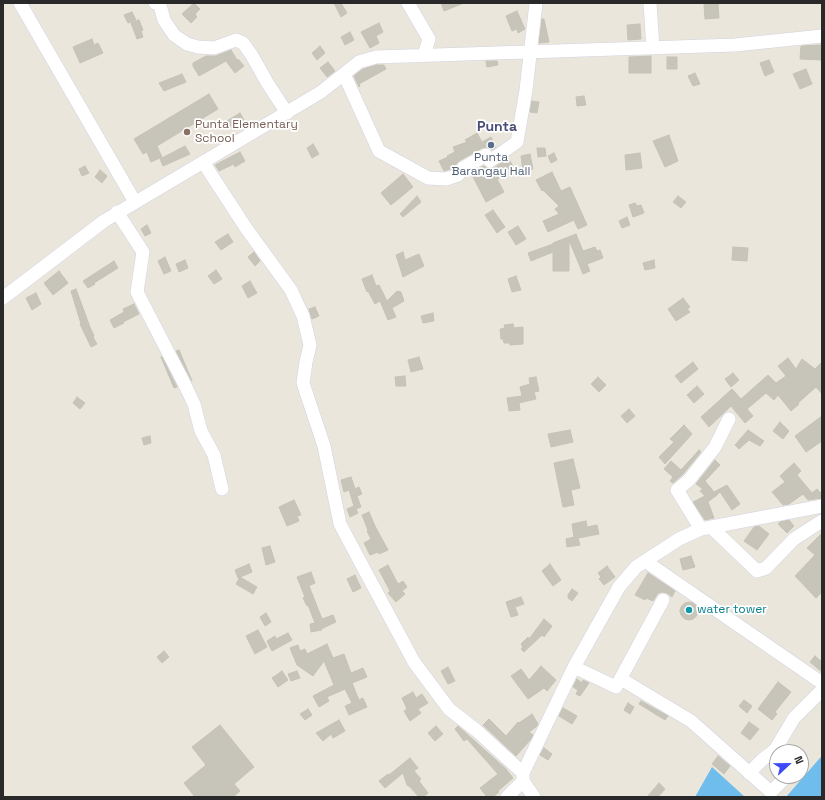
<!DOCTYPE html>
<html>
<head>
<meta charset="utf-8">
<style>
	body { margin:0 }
	#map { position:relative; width:825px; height:800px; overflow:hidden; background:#ebe6db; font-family:"Space Grotesk",sans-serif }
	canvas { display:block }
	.frame { position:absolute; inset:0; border:4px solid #292929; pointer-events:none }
	.north { position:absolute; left:769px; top:744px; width:40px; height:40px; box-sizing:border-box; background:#fff; border:1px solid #a9a9a9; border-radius:50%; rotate:68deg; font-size:11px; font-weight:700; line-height:16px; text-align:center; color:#292929 }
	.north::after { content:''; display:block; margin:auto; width:14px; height:18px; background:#3d4af6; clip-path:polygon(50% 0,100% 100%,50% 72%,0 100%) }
</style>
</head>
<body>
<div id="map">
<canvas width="825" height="800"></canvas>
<div class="frame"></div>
<div class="north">N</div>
</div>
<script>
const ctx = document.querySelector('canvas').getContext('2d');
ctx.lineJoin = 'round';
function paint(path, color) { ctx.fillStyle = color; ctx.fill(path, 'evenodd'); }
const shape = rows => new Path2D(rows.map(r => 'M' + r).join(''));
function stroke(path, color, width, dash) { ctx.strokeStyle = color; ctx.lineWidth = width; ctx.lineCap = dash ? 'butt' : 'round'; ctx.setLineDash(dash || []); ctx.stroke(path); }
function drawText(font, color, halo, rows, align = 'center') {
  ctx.font = font + ' "Space Grotesk",sans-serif'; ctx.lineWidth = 3.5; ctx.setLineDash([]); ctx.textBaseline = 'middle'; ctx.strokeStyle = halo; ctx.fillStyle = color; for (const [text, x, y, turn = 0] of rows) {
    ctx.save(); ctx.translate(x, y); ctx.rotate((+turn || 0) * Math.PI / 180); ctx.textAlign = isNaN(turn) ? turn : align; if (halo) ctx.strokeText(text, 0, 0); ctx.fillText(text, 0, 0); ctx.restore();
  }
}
const water = shape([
	[822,756,822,797,786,797,819,759],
	[712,767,745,797,695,797]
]);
const building = shape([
	[194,3,200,9,195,14,197,17,191,23,182,14,194,3],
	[334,3,341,3,347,13,341,17,334,3],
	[441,3,464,3,444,11,441,3],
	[718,3,719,18,705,19,704,4,718,3],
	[517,11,525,29,518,33,517,29,512,31,506,16,517,11],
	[132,12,136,20,128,23,124,15,132,12],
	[542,19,544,19,549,42,539,43,542,19],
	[139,20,143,30,141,31,143,37,137,39,131,23,139,20],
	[379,23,383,32,376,36,379,43,370,48,361,32,379,23],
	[640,24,641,39,628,40,627,25,640,24],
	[350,32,354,40,345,45,341,37,350,32],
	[92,39,94,45,98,43,103,53,80,63,73,47,92,39],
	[822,45,822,60,800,59,801,46,822,45],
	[320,46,325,53,317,60,312,53,320,46],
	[231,50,237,60,238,59,244,66,235,73,226,61,199,76,193,66,193,63,206,56,216,56,231,50],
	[651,56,651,73,629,73,629,57,651,56],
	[667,57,677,57,677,69,667,69,667,57],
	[769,60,774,72,765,76,760,63,769,60],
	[486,61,497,61,498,65,487,67,486,61],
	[328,62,335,71,327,77,320,68,328,62],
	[377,65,384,65,386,69,359,84,360,86,359,87,354,76,363,69,377,65],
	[806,69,812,84,800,89,793,74,806,69],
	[695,73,700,84,693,86,688,76,695,73],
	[182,74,186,82,164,91,159,83,182,74],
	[209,94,218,109,157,146,162,157,151,162,147,152,143,154,134,139,209,94],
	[584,96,586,105,577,106,576,97,584,96],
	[532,101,539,102,537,113,530,112,532,101],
	[240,113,244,120,231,128,227,121,240,113],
	[477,133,482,142,491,137,496,147,492,150,486,147,482,148,459,161,453,168,444,171,439,161,448,157,447,156,455,152,453,147,467,142,465,140,477,133],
	[669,135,678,161,665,167,653,141,669,135],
	[313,144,319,154,312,158,307,148,313,144],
	[185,146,190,154,163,166,160,159,185,146],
	[537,148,545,148,546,156,538,157,537,148],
	[240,152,245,161,235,167,234,164,219,171,215,165,240,152],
	[554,153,557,160,551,163,548,156,554,153],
	[640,153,642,168,626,170,625,155,640,153],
	[530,154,533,169,523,171,521,156,530,154],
	[508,158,513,166,502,172,504,176,497,179,504,192,486,202,471,173,483,166,487,168,494,168,508,158],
	[85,166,89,173,82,176,79,169,85,166],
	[100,170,107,176,102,183,95,177,100,170],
	[552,172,561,191,570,187,587,225,578,229,574,220,548,232,543,221,559,214,555,209,559,206,543,190,542,191,536,180,552,172],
	[403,174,413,187,391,205,381,193,403,174],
	[417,196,421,202,403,217,400,214,417,196],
	[678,196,686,202,681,208,673,202,678,196],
	[635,203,637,206,641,205,644,213,633,217,629,205,635,203],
	[493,210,505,227,497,233,485,215,493,210],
	[627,217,630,225,622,228,619,221,627,217],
	[147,225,151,233,145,236,141,229,147,225],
	[518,226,526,239,516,245,508,232,518,226],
	[228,234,233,242,221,250,215,242,228,234],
	[576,234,583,251,595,247,597,251,600,250,603,258,587,264,590,271,583,274,569,240,569,271,553,271,553,252,531,261,528,253,553,244,553,243,576,234],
	[733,247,748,248,747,261,732,260,733,247],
	[254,252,260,261,255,266,248,257,254,252],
	[403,252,405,260,419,254,424,266,403,277,396,255,403,252],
	[165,257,171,271,164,274,158,261,165,257],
	[185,260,188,268,179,272,176,264,185,260],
	[654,260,655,268,645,270,643,263,654,260],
	[114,261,118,268,94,283,95,284,88,288,83,281,114,261],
	[216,270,222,279,214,284,208,276,216,270],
	[59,271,68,283,53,295,44,283,59,271],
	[372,275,376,286,379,285,387,301,397,291,401,292,404,301,392,308,396,317,388,320,380,301,375,304,368,291,367,292,362,279,372,275],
	[516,276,521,290,512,292,508,279,516,276],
	[250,281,257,293,248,298,242,286,250,281],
	[76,289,90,327,94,336,93,337,97,344,91,347,80,324,81,324,71,291,76,289],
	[36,293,41,304,32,310,26,298,36,293],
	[683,298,690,307,687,309,690,312,676,321,668,309,683,298],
	[134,304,139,314,123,322,124,323,114,328,110,320,124,312,123,309,134,304],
	[315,307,319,316,312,319,309,309,315,307],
	[433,313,434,321,423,323,421,316,433,313],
	[513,324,514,328,523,327,523,344,510,345,510,343,504,343,503,339,501,339,500,329,505,328,504,325,513,324],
	[179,350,192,381,176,351,179,350],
	[161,357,162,357,177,387,174,388,161,357],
	[419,357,423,369,411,372,408,360,419,357],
	[788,358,796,369,802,359,815,369,822,362,822,394,816,387,798,403,799,404,791,411,778,395,774,400,766,393,747,409,753,416,745,423,731,406,709,427,701,417,732,389,741,399,768,375,776,383,786,376,778,366,788,358],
	[693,362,698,369,681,383,675,376,693,362],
	[733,373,739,380,731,387,725,379,733,373],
	[405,376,406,386,396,386,395,377,405,376],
	[536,377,539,391,534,392,536,399,519,403,520,410,509,411,507,398,522,396,520,387,530,384,529,378,536,377],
	[598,377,606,385,599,392,591,384,598,377],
	[697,386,704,394,694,403,687,395,697,386],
	[77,397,85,403,80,409,73,403,77,397],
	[629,409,635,416,627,423,621,416,629,409],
	[822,416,822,441,806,452,795,436,822,416],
	[780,422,789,431,783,439,773,431,780,422],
	[684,425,692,434,665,464,659,457,674,442,670,439,684,425],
	[570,430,573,442,551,447,548,434,570,430],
	[748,430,764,441,760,446,749,440,739,449,735,445,748,430],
	[150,436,151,443,144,445,142,438,150,436],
	[699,450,701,452,683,474,673,483,670,481,673,477,664,469,671,461,681,470,699,450],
	[573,459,580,488,571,490,574,505,563,507,554,463,573,459],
	[715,460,720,465,705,481,714,492,727,485,740,504,732,510,720,492,715,497,714,497,708,502,714,518,705,520,693,502,705,496,700,491,703,489,696,484,715,460],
	[794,463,801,471,797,475,812,493,817,489,822,494,822,498,808,500,803,494,789,504,783,505,772,492,785,482,780,476,794,463],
	[351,477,355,489,359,487,362,494,357,496,361,507,356,509,358,513,350,517,347,509,354,506,349,490,344,492,341,480,351,477],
	[294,500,301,515,297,516,299,521,287,526,279,507,294,500],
	[369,512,375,526,388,550,379,554,378,552,370,555,364,543,371,539,367,531,368,530,362,515,369,512],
	[789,520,794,526,787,533,778,524,780,522,789,520],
	[586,521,587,527,597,525,599,534,578,538,580,545,567,547,566,539,574,537,572,524,586,521],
	[759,526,769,534,757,550,744,541,754,527,759,526],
	[822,533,822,592,816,598,795,576,815,555,807,548,822,533],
	[270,546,275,562,266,565,262,548,270,546],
	[691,556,695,567,683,570,680,559,691,556],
	[249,564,252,572,238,578,235,570,249,564],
	[550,564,561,580,553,586,542,571,550,564],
	[388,565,398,584,403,581,407,587,402,591,405,594,396,602,388,593,390,591,379,570,388,565],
	[607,566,615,577,604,585,599,579,601,577,598,573,607,566],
	[311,572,315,583,309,586,322,619,333,615,336,622,321,629,322,630,311,632,310,624,315,623,308,605,307,606,303,598,305,597,297,577,311,572],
	[648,573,675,591,672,597,667,593,662,592,658,593,653,601,646,598,645,600,635,595,648,573],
	[355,575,361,588,353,592,347,579,355,575],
	[240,577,257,587,253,594,236,584,240,577],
	[572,589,578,593,572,601,568,598,568,595,572,589],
	[521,597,524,604,515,607,518,615,511,617,506,602,521,597],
	'680 611a9 9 0 1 1 18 0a9 9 0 1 1-18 0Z',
	[266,613,271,622,265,626,260,617,266,613],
	[544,619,552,626,544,637,542,635,524,652,521,649,523,647,521,644,528,637,529,639,544,619],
	[258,630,267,647,255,654,246,636,258,630],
	[288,633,292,640,272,651,267,641,275,636,276,639,288,633],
	[327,644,333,658,344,654,351,673,363,668,367,677,352,683,359,700,363,698,367,707,349,715,345,706,352,703,345,689,327,697,329,701,319,707,313,696,334,685,324,661,313,676,297,665,290,648,298,645,300,651,305,649,307,654,327,644],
	[164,651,169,657,162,663,157,657,164,651],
	[815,656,822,662,822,672,810,662,815,656],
	[541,666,556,680,547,691,544,688,528,699,511,676,521,669,529,680,541,666],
	[448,667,455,681,448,684,441,671,448,667],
	[282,671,288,680,278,687,272,678,282,671],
	[297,671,300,678,291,681,288,674,297,671],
	[577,679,582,683,583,680,589,683,580,696,576,694,578,690,573,687,577,679],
	[778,682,791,692,775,712,777,714,772,720,758,709,778,682],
	[413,692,416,698,422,694,428,703,418,709,421,713,410,721,404,711,407,709,402,698,413,692],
	[744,700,752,706,747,713,739,706,744,700],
	[641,701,668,716,665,720,639,704,641,701],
	[628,703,634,707,630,714,624,710,628,703],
	[563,708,577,716,572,724,559,716,563,708],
	[308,709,312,715,305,720,300,714,308,709],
	[532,714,538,724,536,727,529,732,533,735,531,739,516,756,483,725,489,719,506,736,518,722,519,723,532,714],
	[339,720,345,731,333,738,331,734,323,741,316,733,339,720],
	[749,722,759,729,750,740,741,733,749,722],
	[220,725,254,767,234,784,240,791,233,797,195,797,184,783,206,765,192,747,220,725],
	[436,726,443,734,435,741,428,733,436,726],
	[458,726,506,769,513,778,498,791,499,792,493,797,487,797,480,788,498,774,467,739,464,741,455,729,458,726],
	[544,748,552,754,548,760,540,755,544,748],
	[718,756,730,766,724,774,712,764,718,756],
	[410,758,418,768,414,771,421,779,419,781,428,793,423,797,419,797,410,787,407,785,403,773,385,788,379,781,388,774,389,775,410,758],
	[659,783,665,789,658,797,647,797,659,783]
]);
const minor = shape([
	[20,3,135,202],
	[155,3,160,5,164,20,174,35,187,44,198,47,214,48,236,40,243,43,251,54,268,84,287,113],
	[408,3,429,39,424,55],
	[650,3,653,48],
	[344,74,379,151,428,178,446,179,458,175,463,168,486,155,490,161,517,142,526,90,536,3],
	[203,162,246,228,291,290,303,316,310,345,306,362,303,383,324,446,340,524,364,569,414,662,449,709,476,730,523,773],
	[117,212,143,252,137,292,184,383,194,404,201,431,214,455,222,489],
	[3,298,104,221,321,92,359,62,376,57,735,45,822,36],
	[711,527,757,571,766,568,794,539,822,521],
	[701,529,677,490,689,480,715,447,729,419],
	[645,561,822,683],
	[574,667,616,687,663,600],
	[621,679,691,721,771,792,787,776],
	[749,773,762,760,775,750,794,718,822,690],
	[523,781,534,797],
	[507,797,523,781,523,773,574,667,619,587,636,567,679,539,701,529,822,506]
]);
const markers = [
	[187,132,4,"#8d6e63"],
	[491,145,4,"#5c6f8a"],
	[689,610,4,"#0f9aa8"]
];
const educationNames = [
	["Punta Elementary",195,125],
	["School",195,139]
];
const serviceNames = [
	["Punta",491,158],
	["Barangay Hall",491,172]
];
const cultureNames = [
	["water tower",697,610]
];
const quarterNames = [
	["Punta",497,127]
];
paint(water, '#6fbdec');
paint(building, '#c7c4ba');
stroke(building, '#c6c2b5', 1);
stroke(minor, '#d0d2e2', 14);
stroke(minor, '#fff', 13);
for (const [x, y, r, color] of markers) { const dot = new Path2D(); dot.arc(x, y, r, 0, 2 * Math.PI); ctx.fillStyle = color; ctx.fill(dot); stroke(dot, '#fff', 1.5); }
drawText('12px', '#785e54', '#fff', educationNames, 'left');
drawText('12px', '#4e5e75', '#fff', serviceNames);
drawText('12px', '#0d838f', '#fff', cultureNames, 'left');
drawText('bold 14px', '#4a4d79', '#fff', quarterNames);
</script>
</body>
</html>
